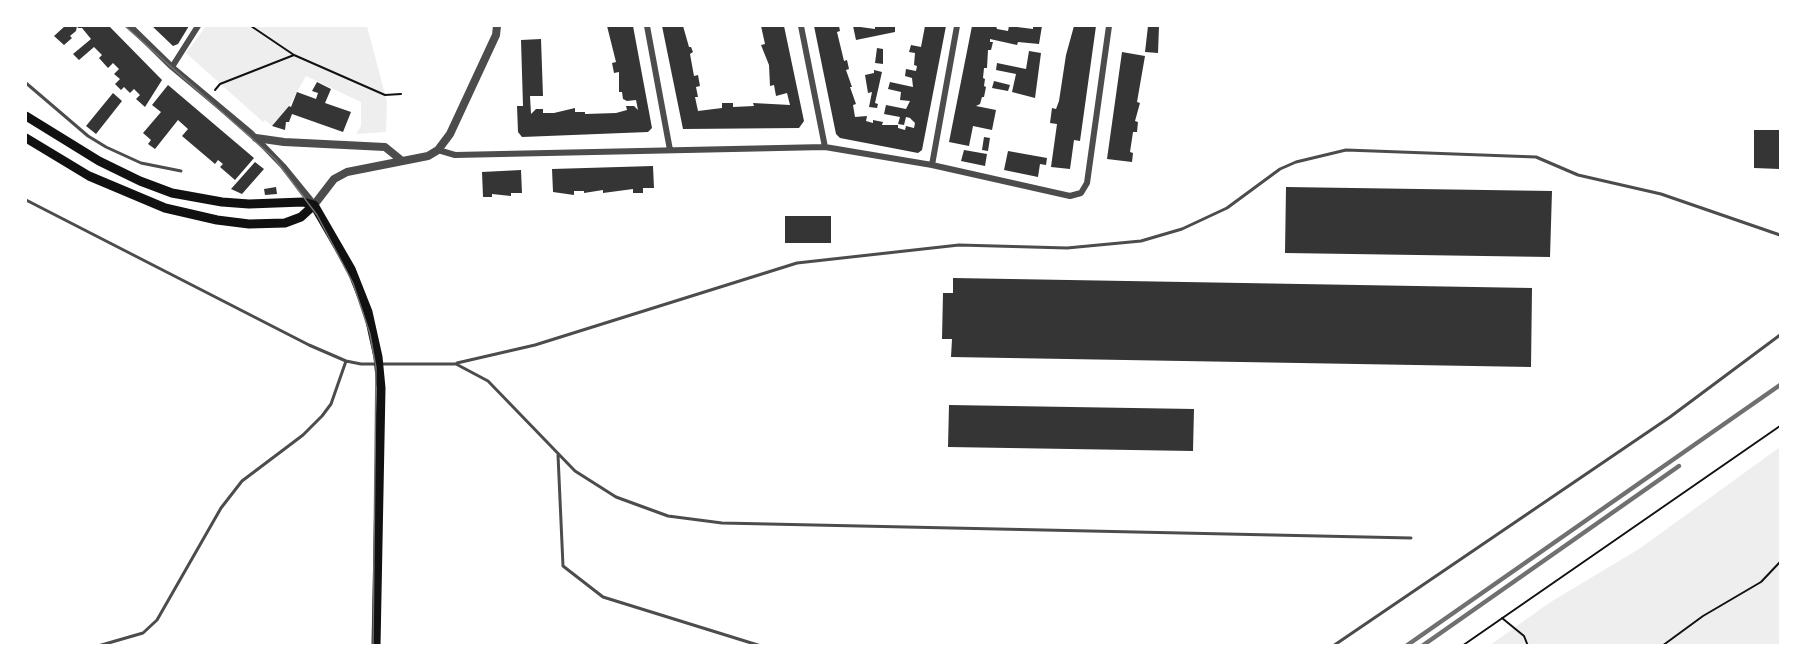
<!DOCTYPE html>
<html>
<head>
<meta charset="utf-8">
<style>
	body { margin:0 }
	#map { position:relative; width:1806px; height:671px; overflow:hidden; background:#fff; font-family:"Zilla Slab",serif }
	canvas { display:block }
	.frame { position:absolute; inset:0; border:27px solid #fff; pointer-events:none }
</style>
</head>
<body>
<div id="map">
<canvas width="1806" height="671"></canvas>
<div class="frame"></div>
</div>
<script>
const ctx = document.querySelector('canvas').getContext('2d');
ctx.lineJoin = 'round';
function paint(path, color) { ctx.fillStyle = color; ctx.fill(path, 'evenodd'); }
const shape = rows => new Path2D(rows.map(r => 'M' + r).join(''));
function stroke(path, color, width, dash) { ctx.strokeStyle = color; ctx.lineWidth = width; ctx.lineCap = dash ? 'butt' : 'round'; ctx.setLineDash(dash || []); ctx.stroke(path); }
const green = shape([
	[206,26,367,26,387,102,386,132,356,134,361,126,361,102,306,76,285,113,272,126,265,120,263,122,186,53],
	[1780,447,1780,645,1489,646,1549,603,1639,549]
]);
const building = shape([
	[65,26,77,26,76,31,70,36,72,38,64,45,54,36],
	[80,26,109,26,162,80,145,107,136,99,140,95,134,89,130,93,124,87,121,90,115,84,120,79,114,74,119,69,113,63,108,68,99,58,102,55,94,47,79,60,73,54,91,39,82,28,77,28],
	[152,26,189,26,178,44,173,46],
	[607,26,633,26,652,128,648,132,522,137,518,132,517,106,523,106,521,40,541,39,543,96,530,96,531,114,536,109,543,109,543,113,554,113,575,108,575,112,585,112,585,114,616,113,627,110,626,106,634,106,638,110,636,100,627,101,623,99,622,92,619,92,619,72,614,73,612,63,616,62],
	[662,26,683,26,689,47,691,47,693,52,690,54,694,76,698,75,700,86,696,87,698,97,695,97,698,111,722,108,722,103,733,103,733,107,754,106,753,103,790,105,787,93,776,96,774,85,770,86,769,65,761,45,765,44,761,26,784,26,804,121,799,128,683,129],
	[814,26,839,26,840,31,837,32,844,61,847,60,849,69,846,70,852,87,850,87,856,104,853,105,855,117,867,116,866,121,873,123,873,120,883,122,882,125,898,125,898,128,905,130,906,126,914,128,915,123,910,118,906,117,904,125,898,124,900,117,884,114,886,105,906,109,910,101,900,100,901,92,888,89,890,82,913,87,912,78,905,76,906,69,916,71,917,66,914,65,915,53,909,52,911,45,921,47,925,26,946,26,922,150,918,153,840,138,836,134],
	[853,26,875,29,875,26,895,27,895,32,856,40],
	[972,26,996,26,997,29,1008,31,1009,26,1033,29,1033,26,1042,26,1039,44,1018,42,1017,45,990,39,990,42,993,42,991,50,988,50,987,68,984,68,983,78,985,79,984,86,986,87,984,97,982,97,980,104,976,106,996,110,992,130,973,126,969,146,949,142],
	[1074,26,1096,26,1080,141,1074,140,1070,169,1051,167,1057,124,1050,123,1052,108,1056,109,1059,101,1066,55],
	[1148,26,1159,26,1158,53,1145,52],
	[877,48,883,49,883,64,875,63],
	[1029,51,1041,53,1035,98,1012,92,1016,74,996,70,997,63,1026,69],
	[1122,52,1145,56,1137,102,1140,103,1135,121,1138,122,1137,132,1133,132,1130,152,1133,153,1132,162,1107,159],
	[874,70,882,72,875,103,878,104,877,108,869,107,872,92,868,93,865,75,874,73],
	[994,81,1010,85,1008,91,992,88],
	[317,82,331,89,325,103,351,112,343,132,292,114,289,122,286,122,285,130,272,126,289,106,291,107,297,92,316,99,318,93,312,91],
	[168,85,254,158,235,180,220,167,223,164,218,160,215,164,182,136,188,129,178,120,155,149,148,144,151,140,143,133,161,112,152,105],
	[113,93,122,101,96,134,86,126],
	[1754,130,1780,130,1780,169,1754,168],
	[984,137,990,138,988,151,982,150],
	[964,150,987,154,985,166,961,161],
	[1008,151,1047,158,1046,165,1040,164,1038,177,1004,170],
	[255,162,264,169,242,194,231,189],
	[653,166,654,188,643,188,643,193,633,193,633,189,603,193,603,190,584,193,584,191,574,191,574,195,553,192,552,169],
	[521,170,522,193,511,193,511,196,492,194,492,197,483,197,482,172],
	[276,187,277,194,265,195,264,189],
	[1286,187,1552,191,1550,257,1285,253],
	[785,216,831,216,831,243,785,243],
	[953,278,1532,288,1531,367,951,357,952,339,942,339,943,293,953,293],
	[949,405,1194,409,1193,451,948,447]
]);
const path = shape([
	[251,26,294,55,385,95,401,94],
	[215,90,220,84,294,55],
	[1502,618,1524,636,1528,646],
	[1462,646,1780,426],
	[1662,646,1703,616,1761,582,1780,562]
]);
const service = shape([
	[26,83,88,136,106,147,141,163,181,171],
	[26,200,309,345,346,361,361,364,456,364,488,381,575,471,616,497,668,516,722,523,1411,538],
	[457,363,535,345,797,263,959,245,1067,248,1141,241,1182,229,1227,208,1280,169,1296,162,1346,150,1536,157,1578,175,1661,194,1780,235],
	[558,455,563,566,603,597,761,646],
	[98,646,143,633,157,620,221,508,242,481,303,435,322,416,331,404,346,361],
	[1333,646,1670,417,1780,335]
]);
const minor = shape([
	[130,26,172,67,251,133,283,166,314,204],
	[647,26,670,150],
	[801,26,825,147],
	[172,67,198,26],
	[438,150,455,155,825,147,932,165,1070,196,1081,193,1087,183,1109,26],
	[932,165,957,26]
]);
const tertiary = shape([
	[256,138,284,142,385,147,401,160],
	[314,205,334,179,347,172,428,156,438,150,450,134,496,35,497,26]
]);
const secondary = shape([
	[26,116,99,161,140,181,172,193,222,202,249,204,303,202,314,205],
	[26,138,89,176,165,208,217,220,249,224,285,223,301,217,314,205],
	[314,205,351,269,368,312,378,357,381,388,376,646]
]);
const tram = shape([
	[125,26,275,159,317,215,353,283,370,334,376,368,373,646]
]);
const rail = shape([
	[1406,646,1780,385],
	[1422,646,1679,466]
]);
paint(green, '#eee');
paint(building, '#353535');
stroke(path, '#111', 2);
stroke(service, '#4c4c4c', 3);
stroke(minor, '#4c4c4c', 6);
stroke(tertiary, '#4c4c4c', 8);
stroke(secondary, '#111', 9);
stroke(tram, '#707070', 1.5);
stroke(rail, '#707070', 4.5);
</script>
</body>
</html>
